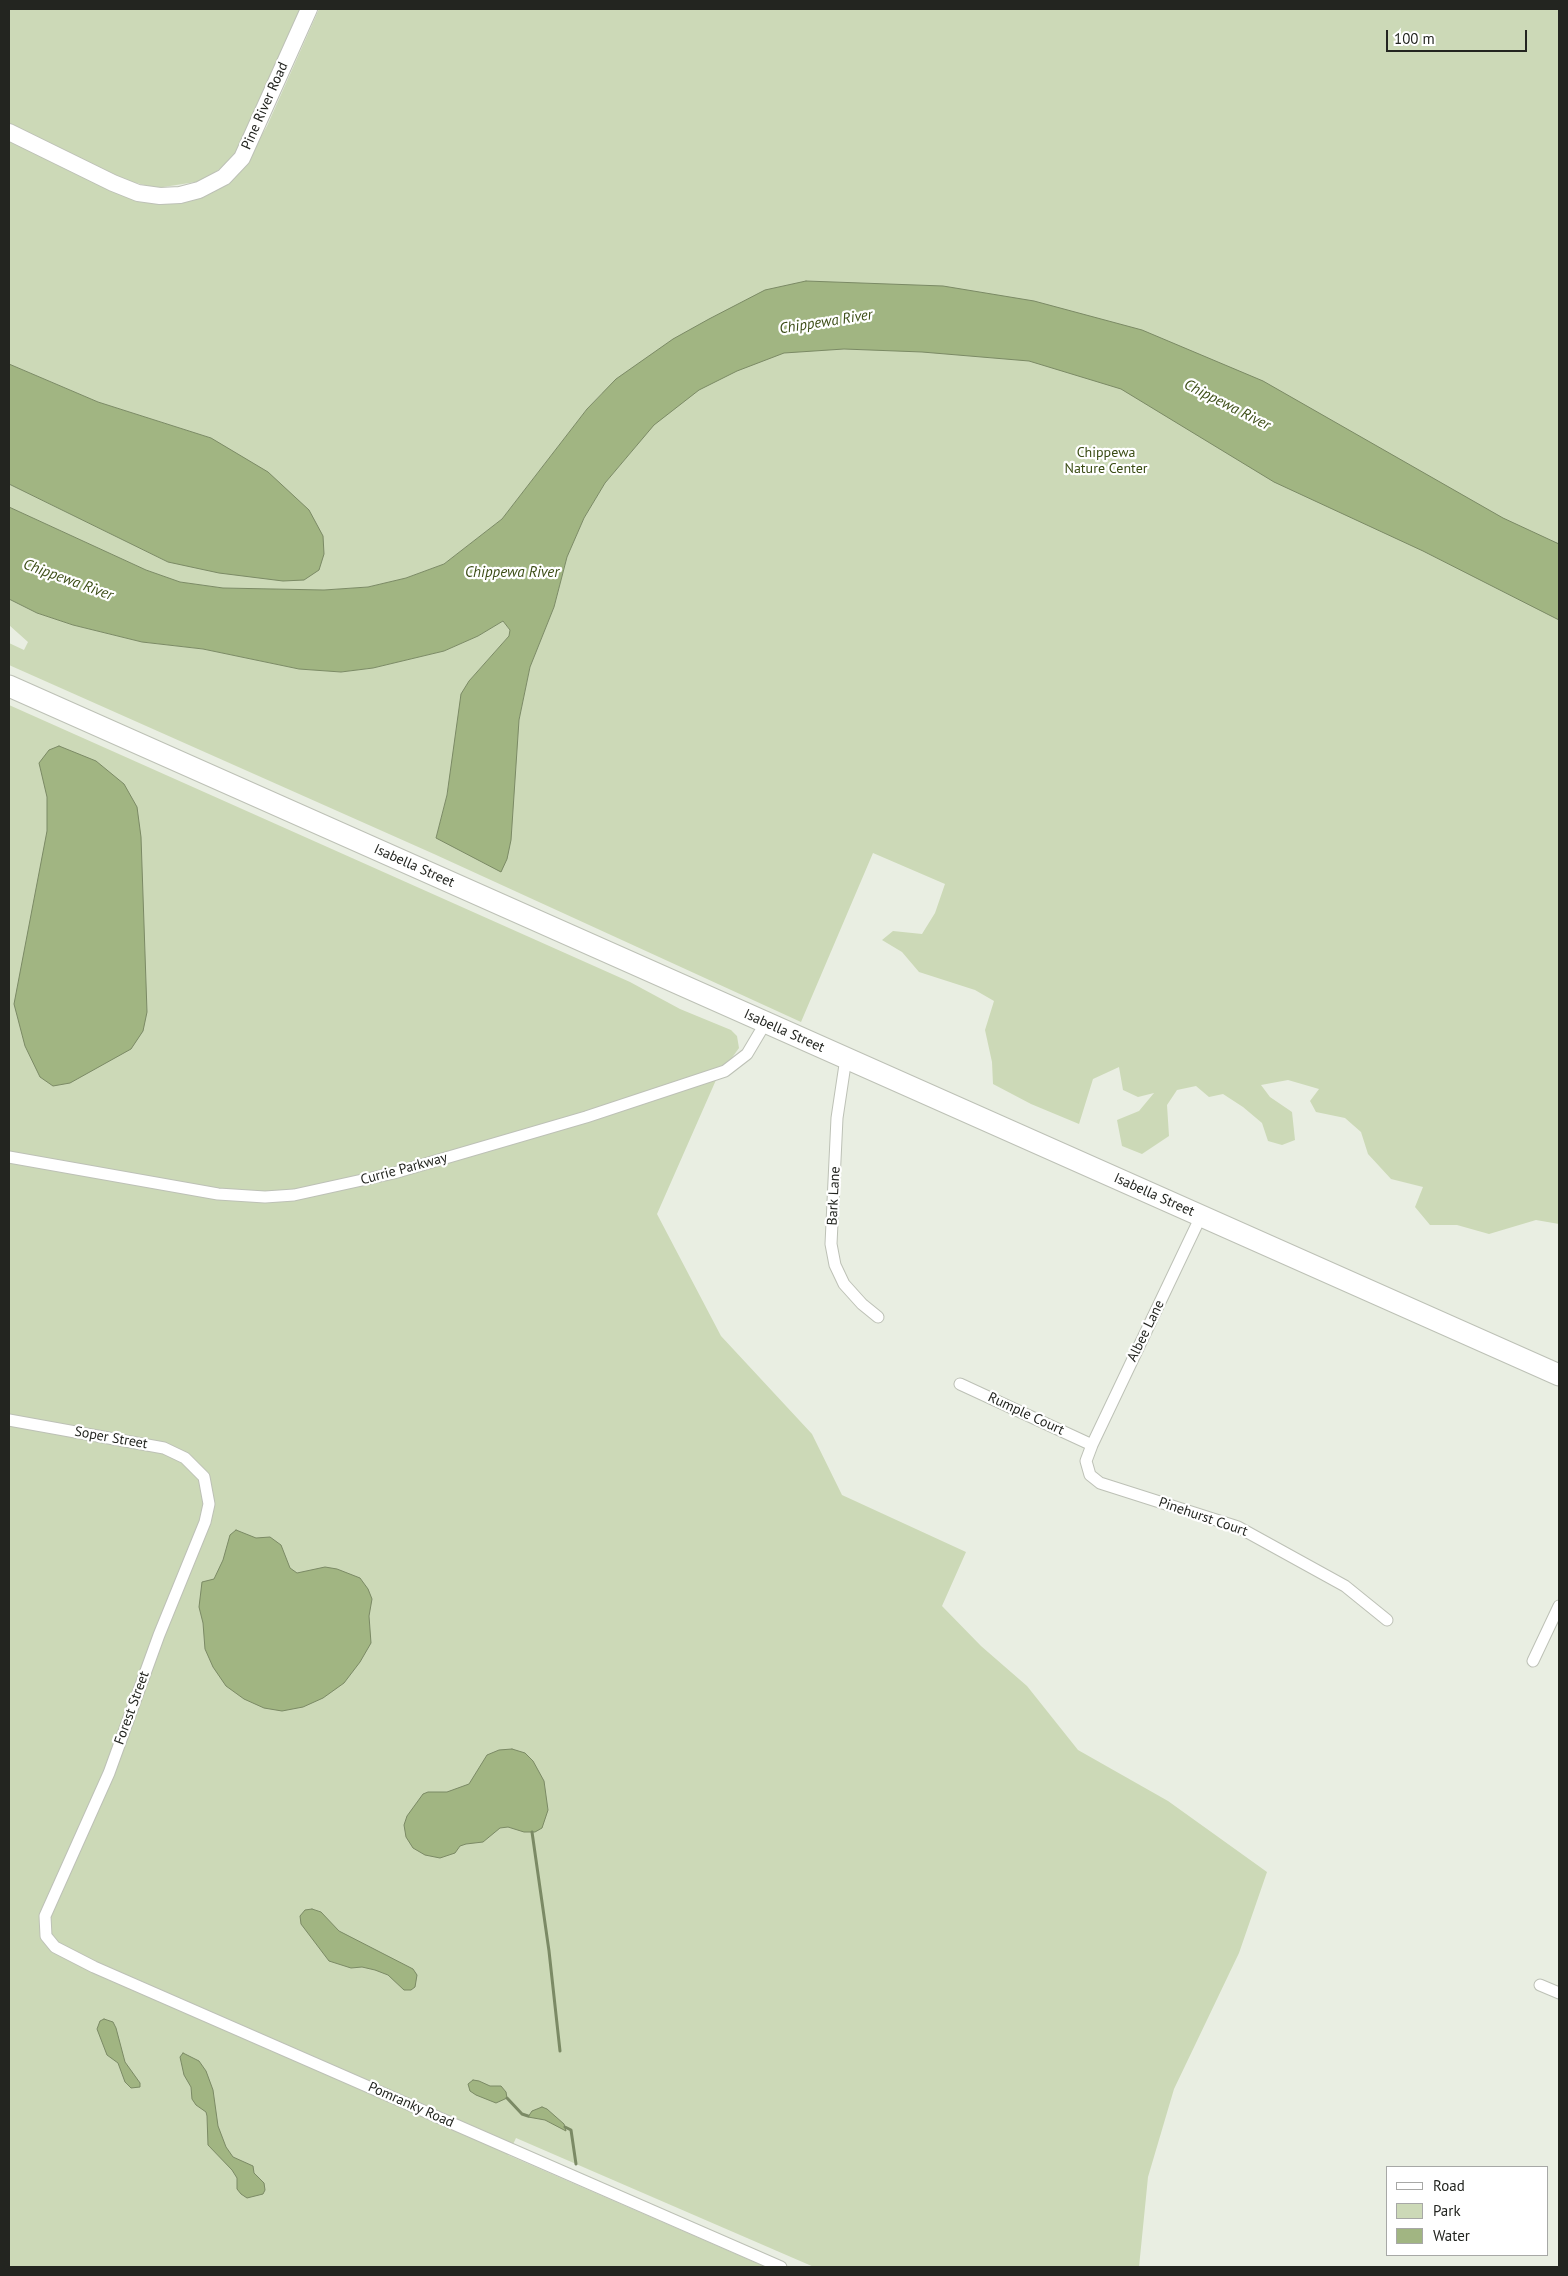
<!DOCTYPE html>
<html>
<head>
<meta charset="utf-8">
<style>
	body { margin:0 }
	#map { position:relative; width:1568px; height:2276px; overflow:hidden; background:#e9eee2; font-family:"PT Sans",sans-serif }
	canvas { display:block }
	.frame { position:absolute; inset:0; border:10px solid #232520; pointer-events:none }
	.legend { position:absolute; left:1386px; top:2166px; width:162px; height:90px; box-sizing:border-box; background:#fff; border:1px solid #a7a8a6; margin:0; padding:6px 9px; list-style:none; font-size:15px; color:#232520 }
	.legend li { display:flex; align-items:center; gap:10px; height:25px }
	.legend b { width:25px; border:1px solid #a7a8a6 }
	.scale { position:absolute; left:1386px; top:30px; width:141px; height:22px; box-sizing:border-box; border:2px solid #232520; border-top:0; padding-left:6px; font-size:15px; line-height:18px; white-space:nowrap; color:#232520; -webkit-text-stroke:4px #fff; paint-order:stroke }
</style>
</head>
<body>
<div id="map">
<canvas width="1568" height="2276"></canvas>
<div class="frame"></div>
<ul class="legend">
<li><b style="height:6px;background:#fff"></b>Road</li>
<li><b style="height:14px;background:#ccd9b7"></b>Park</li>
<li><b style="height:14px;background:#a1b582"></b>Water</li>
</ul>
<div class="scale">100 m</div>
</div>
<script>
const ctx = document.querySelector('canvas').getContext('2d');
ctx.lineJoin = 'round';
function paint(path, color) { ctx.fillStyle = color; ctx.fill(path, 'evenodd'); }
const shape = rows => new Path2D(rows.map(r => 'M' + r).join(''));
function stroke(path, color, width, dash) { ctx.strokeStyle = color; ctx.lineWidth = width; ctx.lineCap = dash ? 'butt' : 'round'; ctx.setLineDash(dash || []); ctx.stroke(path); }
function drawText(font, color, halo, rows, align = 'center') {
  ctx.font = font + ' "PT Sans",sans-serif'; ctx.lineWidth = 4.5; ctx.setLineDash([]); ctx.textBaseline = 'middle'; ctx.strokeStyle = halo; ctx.fillStyle = color; for (const [text, x, y, turn = 0] of rows) {
    ctx.save(); ctx.translate(x, y); ctx.rotate((+turn || 0) * Math.PI / 180); ctx.textAlign = isNaN(turn) ? turn : align; if (halo) ctx.strokeText(text, 0, 0); ctx.fillText(text, 0, 0); ctx.restore();
  }
}
const green = shape([
	[9,9,303,9,235,154,227,164,202,181,157,188,124,180,9,124],
	[319,9,1559,9,1559,1224,1536,1220,1489,1234,1457,1225,1430,1225,1415,1207,1423,1187,1391,1179,1368,1154,1361,1132,1345,1118,1316,1112,1310,1101,1319,1089,1288,1080,1261,1085,1270,1097,1292,1112,1295,1140,1282,1145,1268,1141,1262,1123,1243,1107,1223,1094,1209,1097,1196,1086,1177,1090,1167,1105,1169,1136,1142,1154,1122,1146,1117,1120,1139,1111,1154,1093,1138,1097,1123,1090,1119,1067,1093,1079,1079,1124,1031,1104,993,1084,992,1062,985,1030,994,1001,975,990,919,972,902,952,882,940,893,931,922,934,935,913,945,884,873,853,801,1022,434,854,9,665,9,643,24,650,28,642,9,625,9,599,37,613,73,625,142,642,203,649,299,669,341,672,373,668,444,651,478,636,503,621,510,630,509,636,469,681,447,795,436,838,519,720,530,667,554,607,567,557,584,518,605,483,638,444,602,393,587,409,502,519,444,564,406,578,368,587,324,590,223,588,180,582,146,570,9,507,9,484,168,562,211,438,98,402,9,364,9,140,138,202,177,203,204,197,227,184,255,147,267,126],
	[9,705,630,982,680,1009,731,1030,737,1036,739,1048,716,1080,657,1214,721,1336,812,1434,842,1495,966,1552,942,1606,981,1646,1027,1686,1078,1750,1168,1801,1267,1872,1239,1953,1174,2089,1148,2177,1139,2267,814,2267,516,2138,508,2155,766,2267,9,2267]
]);
const water = shape([
	[806,281,943,286,1034,301,1142,330,1263,381,1503,518,1559,544,1559,620,1423,551,1274,482,1121,389,1029,361,922,352,844,349,784,353,737,371,699,390,654,425,605,483,584,518,567,557,554,607,530,667,519,720,511,840,507,859,501,872,436,838,447,795,461,694,469,681,509,636,510,630,503,621,478,636,444,651,373,668,341,672,299,669,203,649,142,642,73,625,37,613,9,599,9,507,146,570,180,582,223,588,324,590,368,587,406,578,444,564,502,519,587,409,616,379,673,339,709,319,765,290,806,281],
	[9,364,98,402,211,438,268,472,309,510,323,536,324,554,319,570,304,580,283,581,219,573,168,562,9,484,9,364],
	[59,746,96,761,124,784,137,807,141,837,147,1012,143,1031,131,1049,70,1083,53,1086,40,1077,25,1046,14,1004,47,831,47,797,39,763,49,750,59,746],
	[236,1530,256,1538,270,1537,281,1545,290,1568,297,1573,325,1567,337,1569,360,1578,368,1589,372,1599,369,1616,371,1643,360,1662,344,1683,323,1698,303,1707,282,1711,264,1708,244,1699,226,1686,213,1667,205,1649,203,1623,199,1607,202,1582,214,1579,223,1560,230,1535,236,1530],
	[512,1749,525,1753,533,1761,544,1781,548,1810,542,1828,535,1832,524,1832,508,1827,500,1828,483,1842,466,1844,460,1846,455,1853,440,1858,425,1855,413,1848,406,1837,404,1825,407,1816,423,1794,428,1792,447,1792,469,1784,487,1755,499,1750,512,1749],
	[312,1909,321,1912,339,1931,413,1969,417,1975,415,1987,411,1990,404,1990,388,1975,375,1970,362,1967,351,1968,329,1961,301,1924,300,1916,305,1910,312,1909],
	[104,2019,113,2022,116,2028,125,2062,140,2083,140,2087,131,2088,125,2082,118,2063,107,2055,97,2029,100,2021,104,2019],
	[183,2053,199,2061,206,2071,213,2090,218,2126,226,2147,233,2157,253,2166,254,2173,264,2183,265,2190,263,2194,247,2198,241,2194,237,2189,237,2178,232,2170,208,2145,207,2116,206,2112,196,2105,192,2099,191,2087,184,2075,180,2057,183,2053],
	[473,2080,479,2081,490,2086,501,2086,506,2092,507,2098,496,2103,476,2095,470,2091,468,2084,473,2080],
	[542,2107,547,2109,564,2124,566,2131,545,2120,528,2117,532,2111,542,2107]
]);
const stream = shape([
	[532,1832,549,1951,560,2051],
	[507,2098,522,2114,528,2116],
	[565,2127,571,2130,576,2164]
]);
const street = shape([
	[846,1058,837,1118,831,1244,835,1265,844,1284,862,1304,878,1317],
	[9,1157,218,1194,265,1197,294,1195,394,1173,586,1117,725,1071,747,1054,766,1022],
	[1201,1216,1092,1445,1086,1461,1090,1475,1100,1483,1238,1527,1345,1586,1387,1620],
	[960,1384,1092,1445],
	[9,1420,164,1448,185,1458,204,1477,209,1504,205,1522,159,1635,109,1773,45,1916,46,1936,55,1947,94,1967,781,2267],
	[1533,1661,1559,1606],
	[1540,1985,1559,1993]
]);
const secondary = shape([
	[9,132,113,183,138,193,160,196,180,195,199,190,224,177,242,158,309,9]
]);
const highway = shape([
	[9,686,1559,1375]
]);
const streetNames = [
	["Pine River Road",265,106,-66],
	["Isabella Street",414,866,24],
	["Isabella Street",784,1031,24],
	["Currie Parkway",404,1169,-15],
	["Isabella Street",1154,1195,24],
	["Bark Lane",834,1196,-87],
	["Albee Lane",1146,1331,-64],
	["Rumple Court",1026,1414,25],
	["Soper Street",111,1438,10],
	["Pinehurst Court",1203,1517,19],
	["Forest Street",132,1708,-70],
	["Pomranky Road",411,2105,24]
];
const parkNames = [
	["Chippewa",1106,453],
	["Nature Center",1106,469]
];
const waterNames = [
	["Chippewa River",826,322,-9],
	["Chippewa River",1227,405,27],
	["Chippewa River",512,573],
	["Chippewa River",68,580,20]
];
paint(green, '#ccd9b7');
paint(water, '#a1b582');
stroke(water, '#7b8a65', 1);
stroke(stream, '#7b8a65', 3);
stroke(street, '#bdc1b6', 13);
stroke(secondary, '#bdc1b6', 18);
stroke(highway, '#bdc1b6', 23);
stroke(street, '#fff', 11);
stroke(secondary, '#fff', 16);
stroke(highway, '#fff', 21);
drawText('14px', '#232520', '#fff', streetNames);
drawText('14px', '#3a4c14', '#fff', parkNames);
drawText('italic 15px', '#3d4e17', '#fff', waterNames);
</script>
</body>
</html>
